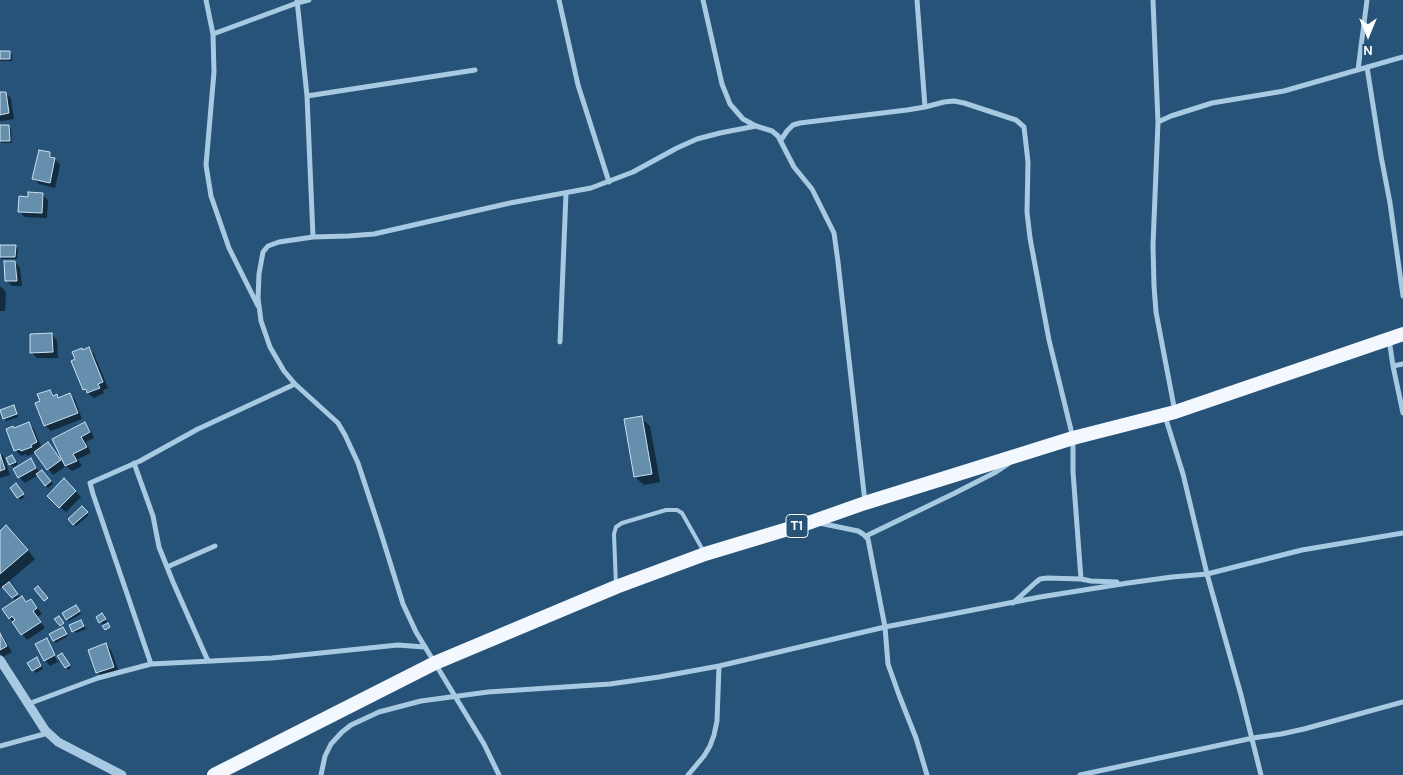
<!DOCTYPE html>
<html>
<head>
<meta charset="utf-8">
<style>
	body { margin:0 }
	#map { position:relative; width:1403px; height:775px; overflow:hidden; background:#265377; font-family:Karla,sans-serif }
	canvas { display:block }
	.north { position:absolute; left:1343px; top:10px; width:50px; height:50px; -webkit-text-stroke:4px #265377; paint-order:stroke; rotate:180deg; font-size:14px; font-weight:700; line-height:20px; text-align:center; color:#fff }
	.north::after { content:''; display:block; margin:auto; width:18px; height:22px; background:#fff; clip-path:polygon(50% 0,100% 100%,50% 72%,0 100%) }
</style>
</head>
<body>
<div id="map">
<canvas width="1403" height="775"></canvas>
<div class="north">N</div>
</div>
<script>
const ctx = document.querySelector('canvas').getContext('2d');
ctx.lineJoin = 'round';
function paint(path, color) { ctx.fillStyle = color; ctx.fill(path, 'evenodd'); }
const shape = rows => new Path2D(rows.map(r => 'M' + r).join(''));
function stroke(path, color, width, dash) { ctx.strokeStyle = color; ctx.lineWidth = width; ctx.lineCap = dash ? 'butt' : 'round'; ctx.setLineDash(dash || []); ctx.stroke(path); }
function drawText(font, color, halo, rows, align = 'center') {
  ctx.font = font + ' Karla,sans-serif'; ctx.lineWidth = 5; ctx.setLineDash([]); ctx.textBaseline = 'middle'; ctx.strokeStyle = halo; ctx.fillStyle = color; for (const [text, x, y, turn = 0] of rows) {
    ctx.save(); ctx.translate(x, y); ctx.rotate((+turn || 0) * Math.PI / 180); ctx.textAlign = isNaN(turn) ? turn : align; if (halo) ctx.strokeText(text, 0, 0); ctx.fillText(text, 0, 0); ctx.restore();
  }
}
const shadow = shape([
	[9,52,12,55,12,61,0,61,0,53],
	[5,93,11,98,14,119,1,121,0,120,0,94],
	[9,126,11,129,12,143,1,143,0,127],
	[50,154,60,165,55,188,39,184,34,179],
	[42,194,48,200,47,218,25,217,19,211,29,198],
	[0,246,15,246,18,249,17,259,1,259],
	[15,262,20,268,22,286,12,286,7,281],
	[0,286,6,292,5,311,0,311],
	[52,335,57,340,58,358,37,358,32,353],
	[88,349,94,354,108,388,103,390,104,393,94,398,84,390,72,362,83,351],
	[50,391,59,399,69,395,75,400,82,419,51,431,45,425,42,402],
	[13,407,16,409,18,417,6,421,4,418],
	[641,418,650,426,660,482,644,485,635,477,626,420],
	[29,424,34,429,42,448,48,444,63,462,85,424,90,429,94,438,86,442,91,453,78,459,82,466,72,471,66,466,53,475,36,453,27,456,26,454,21,456,15,450,15,429],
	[0,453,4,457,10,475,0,478],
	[12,456,18,464,13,467,7,459],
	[30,460,40,473,45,473,53,484,48,488,38,475,25,483,19,477,15,469],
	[64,480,81,497,66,512,48,496],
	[18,487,25,496,21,500,11,488],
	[82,508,89,515,76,526,69,519],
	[0,532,15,535,35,559,7,583,19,597,15,600,4,586,0,589],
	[22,598,27,603,31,600,36,606,42,614,37,617,45,628,27,640,22,634,4,610],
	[78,608,81,614,69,621,67,619],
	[105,617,107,622,103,624,100,622],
	[81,621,86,629,76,633,73,631],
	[63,628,68,636,56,643,54,640],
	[0,631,12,652,3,657,0,653],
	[47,640,51,644,49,644,57,661,59,660,51,644,58,657,64,657,71,668,68,670,61,660,50,666,45,660],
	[106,645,111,650,119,672,103,678,97,672],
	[39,661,43,669,36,673,29,663]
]);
const building = shape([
	[0,51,10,51,10,59,0,59,0,51],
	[0,92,6,92,9,113,0,115,0,92],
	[0,125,9,125,10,141,0,141,0,125],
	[39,150,50,152,50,157,55,158,50,183,32,179,39,150],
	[28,192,43,193,42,213,18,212,19,196,28,197,28,192],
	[0,245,16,245,15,257,0,257,0,245],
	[4,261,15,261,17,281,5,281,4,261],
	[52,333,53,352,30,353,30,334,52,333],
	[89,347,103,382,98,384,100,388,87,393,86,389,83,390,71,361,75,359,72,352,82,348,83,350,89,347],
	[50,390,53,396,57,394,58,398,70,393,78,413,44,426,35,403,40,401,37,394,50,390],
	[14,405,17,414,3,419,0,410,14,405],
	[642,416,652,474,634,477,624,419,642,416],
	[29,422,37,442,31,445,32,447,21,451,20,449,14,451,6,429,13,426,14,428,29,422],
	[85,422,90,432,81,437,87,447,73,454,77,461,65,466,52,439,85,422],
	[48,442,61,460,47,470,34,452,48,442],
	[0,454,5,469,0,471,0,454],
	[12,455,16,462,9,465,6,458,12,455],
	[31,458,36,468,18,478,13,469,31,458],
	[42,470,51,481,45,486,36,474,42,470],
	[64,478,76,491,59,508,47,496,64,478],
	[16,483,24,494,17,498,10,488,16,483],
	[82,506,88,512,73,525,68,519,82,506],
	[6,525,28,550,0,574,0,531,6,525],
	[9,582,18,594,12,598,2,587,9,582],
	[38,586,48,598,44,601,34,589,38,586],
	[22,596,26,602,31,599,37,608,33,611,41,622,21,635,12,622,15,620,12,616,9,619,2,609,22,596],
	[76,605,80,611,66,620,62,613,76,605],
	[102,613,106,619,99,623,96,617,102,613],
	[59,616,64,623,60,626,54,619,59,616],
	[81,620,84,626,72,632,69,625,81,620],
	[108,623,110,627,105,630,102,626,108,623],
	[63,627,67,634,53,641,49,634,63,627],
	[0,633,7,646,0,650,0,633],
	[47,638,55,655,44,661,35,644,47,638],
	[106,643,114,667,96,673,88,650,106,643],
	[62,653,70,665,65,668,57,656,62,653],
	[37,657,41,666,32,671,27,663,37,657]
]);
const service = shape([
	[616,585,614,534,616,527,622,523,666,510,677,510,682,513,704,552]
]);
const minor = shape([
	[206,0,213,34,214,72,206,165,211,196,229,248,258,306],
	[297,0,307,96,313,237],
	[559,0,578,85,609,182],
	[703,0,722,84,730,104,743,119,756,126,772,131,778,136,794,167,812,189,834,233,838,262,865,502],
	[1153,0,1158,122,1153,245,1154,286,1156,312,1175,412],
	[213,34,297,3,309,0],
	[1367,67,1381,156,1390,203,1403,296],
	[1358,70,1367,0],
	[307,96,475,70],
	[925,107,944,102,954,101,964,103,1016,120,1024,127,1028,162,1027,212,1030,238,1049,340,1073,438,1073,472,1081,579],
	[1158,122,1171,116,1212,103,1284,91,1403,57],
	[781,140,787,131,793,125,800,123,907,110,925,107,917,0],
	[1389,339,1393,366,1403,413],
	[560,342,566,193],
	[1393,366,1403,364],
	[1165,416,1183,474,1207,574,1241,695,1261,775],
	[134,463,153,516,159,547,173,582,208,661],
	[819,523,858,531,863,534,868,539,885,627,888,664,899,695,916,738,927,775],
	[866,536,955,493,996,472,1008,464],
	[167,567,215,546],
	[1013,603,1035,583,1040,579,1047,578,1081,579,1091,581,1117,582],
	[151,664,93,494,90,483,140,461,198,429,295,384],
	[28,704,98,678,151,664,272,658,398,645,424,647],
	[0,746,48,733],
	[321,775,325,756,331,744,342,732,351,725,379,712,421,701,488,692,610,684,659,677,719,666,885,627,1040,597,1128,583,1172,577,1207,574,1302,550,1403,533],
	[499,775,484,744,416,632,403,604,380,530,358,463,345,435,338,423,295,384,284,371,270,347,261,321,258,298,259,274,263,252,268,246,279,242,313,237,348,236,374,234,510,203,591,188,633,172,677,148,697,139,720,133,756,126],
	[688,775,704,756,710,746,714,735,717,721,719,666],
	[1080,775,1253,738,1281,734,1304,729,1403,702]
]);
const tertiary = shape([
	[0,660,45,730,58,742,122,775]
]);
const trunk = shape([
	[214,775,435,663,616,587,705,554,811,522,865,503,1073,438,1175,412,1403,334]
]);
const shields = [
	[797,526,22]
];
const shieldNames = [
	["T1",797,526]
];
paint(shadow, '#0007');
paint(building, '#668fae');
stroke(building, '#c9e1f2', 1);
stroke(service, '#a7c9e2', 4);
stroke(minor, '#a7c9e2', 5);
stroke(tertiary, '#a7c9e2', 9);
stroke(trunk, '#f2f8fe', 14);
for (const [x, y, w] of shields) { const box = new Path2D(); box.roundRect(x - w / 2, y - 11.5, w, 23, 4); ctx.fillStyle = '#265377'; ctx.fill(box); stroke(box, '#fff', 1); }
drawText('bold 14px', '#fff', null, shieldNames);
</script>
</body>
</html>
